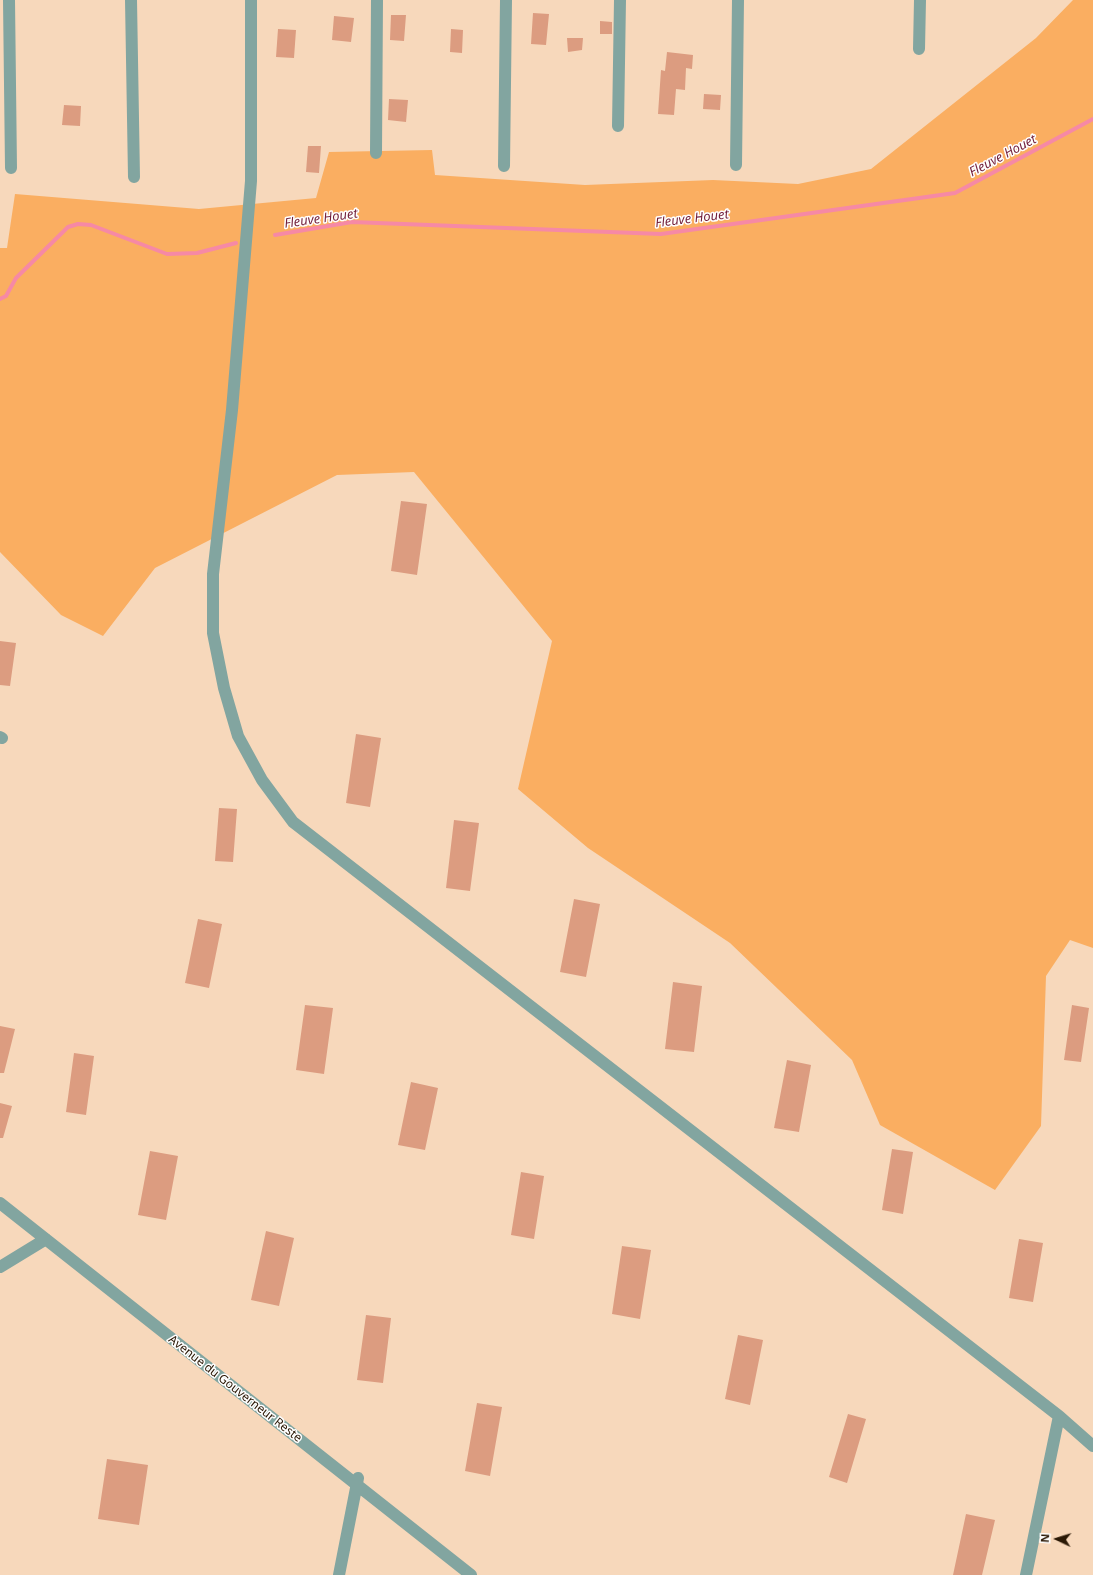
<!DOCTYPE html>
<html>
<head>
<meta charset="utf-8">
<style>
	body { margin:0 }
	#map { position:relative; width:1093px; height:1575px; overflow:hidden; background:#f7d8bb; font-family:"Noto Sans",sans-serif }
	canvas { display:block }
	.north { position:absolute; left:1037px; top:1519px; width:40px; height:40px; -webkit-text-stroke:3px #fff; paint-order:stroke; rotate:274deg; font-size:11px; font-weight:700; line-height:16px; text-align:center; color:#2a1805 }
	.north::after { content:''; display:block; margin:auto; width:14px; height:18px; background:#2a1805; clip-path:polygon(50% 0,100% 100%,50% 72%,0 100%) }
</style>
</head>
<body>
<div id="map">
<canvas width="1093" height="1575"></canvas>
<div class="north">N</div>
</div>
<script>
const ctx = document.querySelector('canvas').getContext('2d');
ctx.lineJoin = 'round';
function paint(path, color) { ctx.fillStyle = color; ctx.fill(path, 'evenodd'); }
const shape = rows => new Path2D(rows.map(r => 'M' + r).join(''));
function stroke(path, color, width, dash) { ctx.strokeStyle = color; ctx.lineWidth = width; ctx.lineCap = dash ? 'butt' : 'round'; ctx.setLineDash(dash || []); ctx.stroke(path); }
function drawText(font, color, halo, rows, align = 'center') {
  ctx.font = font + ' "Noto Sans",sans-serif'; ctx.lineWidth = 3; ctx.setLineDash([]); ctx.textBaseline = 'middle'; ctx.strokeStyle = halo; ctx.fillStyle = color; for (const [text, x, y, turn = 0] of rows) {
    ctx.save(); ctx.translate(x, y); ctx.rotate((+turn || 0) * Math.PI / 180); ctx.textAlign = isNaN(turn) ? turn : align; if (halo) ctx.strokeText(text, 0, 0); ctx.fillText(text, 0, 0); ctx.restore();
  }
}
const green = shape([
	[1073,0,1093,0,1093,948,1070,940,1046,976,1041,1126,995,1190,880,1125,852,1060,730,943,588,848,518,789,552,641,414,472,337,475,155,568,103,636,61,615,0,552,0,248,7,248,15,194,199,209,316,198,329,152,432,150,435,175,585,185,713,180,798,184,871,169,1036,38]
]);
const stream = shape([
	[275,235,352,222,661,234,955,193,1093,119],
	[0,299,6,296,16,278,68,227,78,224,91,225,167,254,197,253,236,243]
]);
const building = shape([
	[533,13,549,14,546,45,531,44],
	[391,15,406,15,404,41,390,40],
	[334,16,354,18,351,42,332,40],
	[600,21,612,22,612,34,600,34],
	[278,29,296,30,294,58,276,57],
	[451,29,463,30,462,53,450,52],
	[567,38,583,38,582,50,568,52],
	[667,52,693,55,692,69,686,68,685,90,676,89,674,115,658,114,661,70,665,71],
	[704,94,721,95,720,110,703,109],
	[389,99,408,100,406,122,388,120],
	[64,105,81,106,80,126,62,125],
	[308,146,321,146,319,173,306,172],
	[401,501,427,504,417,575,391,571],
	[0,641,16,643,10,686,0,685],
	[356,734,381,738,370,807,346,803],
	[219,808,237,809,233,862,215,861],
	[454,820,479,823,470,891,446,888],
	[574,899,600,904,586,977,560,972],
	[198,919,222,924,209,988,185,983],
	[673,982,702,986,694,1052,665,1049],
	[305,1005,333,1008,324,1074,296,1070],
	[1072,1005,1089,1008,1081,1062,1064,1060],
	[0,1026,15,1029,4,1073,0,1073],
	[74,1053,94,1056,86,1115,66,1112],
	[787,1060,811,1065,799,1132,774,1128],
	[411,1082,438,1088,425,1150,398,1145],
	[0,1103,12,1106,3,1138,0,1138],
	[892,1149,913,1152,903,1214,882,1210],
	[150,1151,178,1156,166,1220,138,1215],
	[521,1172,544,1176,534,1239,511,1235],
	[266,1231,294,1238,279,1306,251,1300],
	[1019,1239,1043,1243,1033,1302,1009,1298],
	[622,1246,651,1250,640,1319,612,1314],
	[366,1315,391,1318,383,1383,357,1380],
	[738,1335,763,1340,750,1405,725,1399],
	[477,1403,502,1407,490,1476,465,1471],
	[848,1414,866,1419,847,1483,829,1477],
	[107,1459,148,1465,139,1525,98,1519],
	[966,1514,995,1520,982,1575,953,1575]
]);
const minor = shape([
	[9,0,11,168],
	[131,0,134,177],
	[251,0,251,181,232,410,213,574,213,633,224,688,238,736,262,780,293,822,1059,1416,1093,1446],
	[919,49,920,0],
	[618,126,620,0],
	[376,153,377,0],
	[736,165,738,0],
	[504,166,506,0],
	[0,737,2,738],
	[0,1203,471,1575],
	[0,1267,46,1239],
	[339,1575,358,1478],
	[1026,1575,1059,1416]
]);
const streetNames = [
	["Avenue du Gouverneur Reste",235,1389,38]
];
const waterNames = [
	["Fleuve Houet",1003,156,-28],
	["Fleuve Houet",321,219,-8],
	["Fleuve Houet",692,219,-7]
];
paint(green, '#faae61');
stroke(stream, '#f689a5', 4);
paint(building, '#dc9c80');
stroke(minor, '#82a5a0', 12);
drawText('12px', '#2a1805', '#fff', streetNames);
drawText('italic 13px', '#711d39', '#fff', waterNames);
</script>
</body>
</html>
